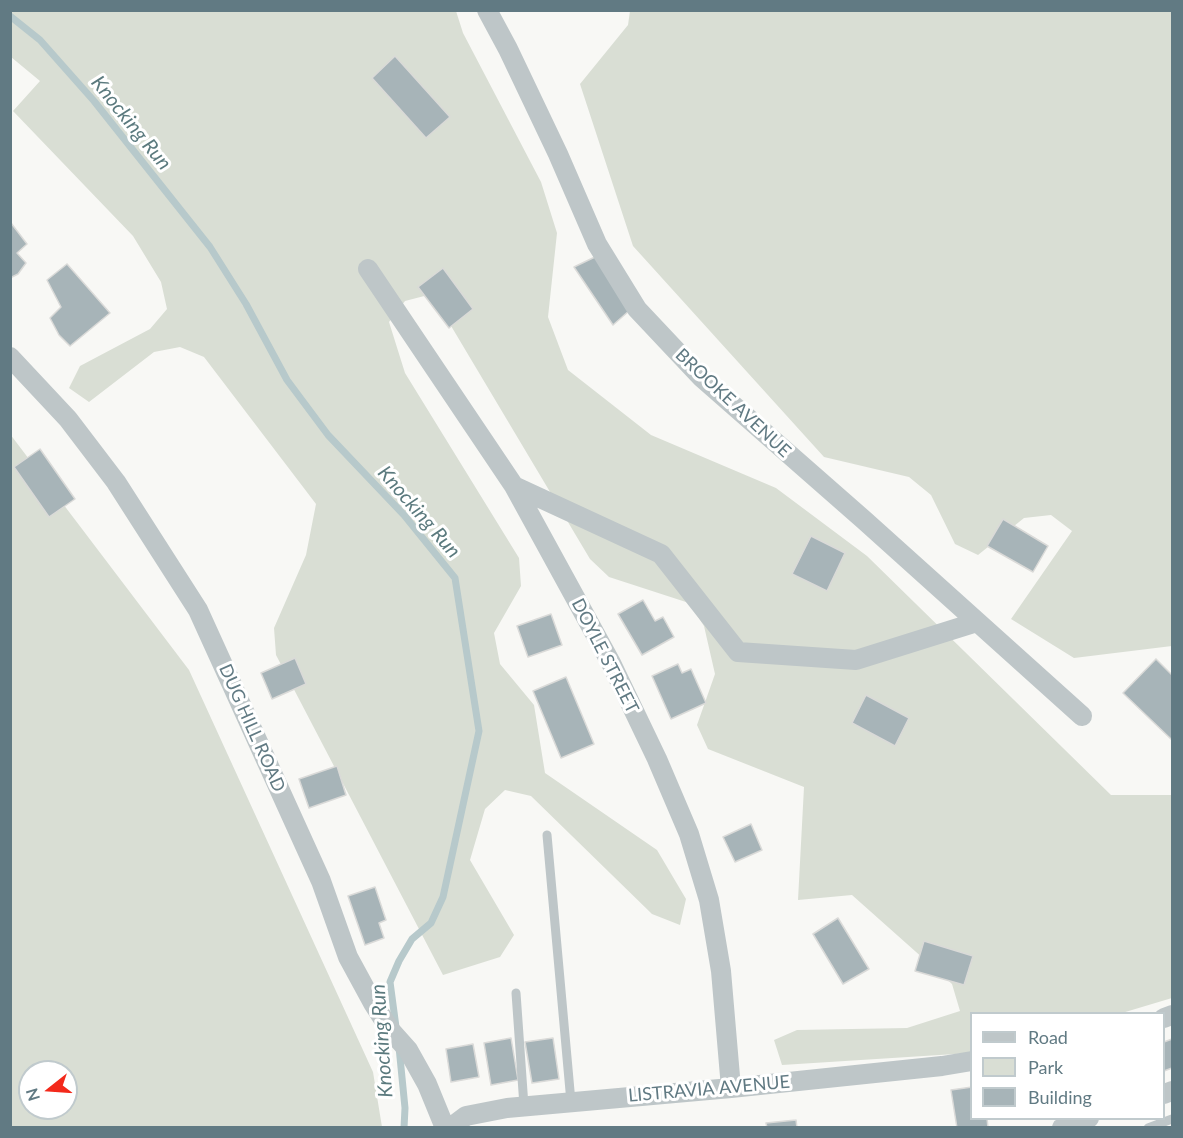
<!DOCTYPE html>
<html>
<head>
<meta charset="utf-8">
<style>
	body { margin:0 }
	#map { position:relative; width:1183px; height:1138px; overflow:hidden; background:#f8f8f5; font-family:Lato,sans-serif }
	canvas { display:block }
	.frame { position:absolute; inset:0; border:12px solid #617a83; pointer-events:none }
	.legend { position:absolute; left:970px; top:1012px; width:195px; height:108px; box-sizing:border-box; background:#fff; border:2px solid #c0cacd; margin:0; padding:8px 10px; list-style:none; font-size:18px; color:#617a83 }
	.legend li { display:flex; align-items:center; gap:12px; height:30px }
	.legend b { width:30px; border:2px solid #c0cacd }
	.north { position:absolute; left:18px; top:1060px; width:60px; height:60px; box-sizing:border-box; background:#fff; border:2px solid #c0cacd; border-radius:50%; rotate:253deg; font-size:16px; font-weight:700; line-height:24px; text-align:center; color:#617a83 }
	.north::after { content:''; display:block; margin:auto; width:21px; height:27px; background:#f3291b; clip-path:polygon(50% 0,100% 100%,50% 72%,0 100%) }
</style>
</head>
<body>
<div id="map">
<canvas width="1183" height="1138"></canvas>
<div class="frame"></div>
<ul class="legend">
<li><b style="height:8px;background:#bec6c8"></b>Road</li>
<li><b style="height:16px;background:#d9ded4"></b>Park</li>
<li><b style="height:16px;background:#a7b4b8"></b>Building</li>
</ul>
<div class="north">N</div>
</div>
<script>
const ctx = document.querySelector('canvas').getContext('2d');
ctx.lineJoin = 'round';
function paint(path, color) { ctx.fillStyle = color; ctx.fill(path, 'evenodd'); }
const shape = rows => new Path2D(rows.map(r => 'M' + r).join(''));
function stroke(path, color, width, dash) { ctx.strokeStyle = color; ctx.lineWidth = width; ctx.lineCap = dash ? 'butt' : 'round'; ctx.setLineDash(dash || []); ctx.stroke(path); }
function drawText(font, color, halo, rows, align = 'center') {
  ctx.font = font + ' Lato,sans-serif'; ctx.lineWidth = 6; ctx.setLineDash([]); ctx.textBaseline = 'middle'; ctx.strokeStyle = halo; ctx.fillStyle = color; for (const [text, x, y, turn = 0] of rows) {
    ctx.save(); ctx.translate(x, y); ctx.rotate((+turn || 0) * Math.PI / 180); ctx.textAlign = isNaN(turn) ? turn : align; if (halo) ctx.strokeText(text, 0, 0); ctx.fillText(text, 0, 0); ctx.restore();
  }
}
const green = shape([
	[10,11,456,11,463,33,541,182,557,233,548,317,568,370,651,435,776,488,867,556,1111,795,1172,795,1172,998,1122,1013,972,1014,971,1053,782,1065,774,1040,797,1030,907,1028,960,1011,952,984,852,895,798,900,804,787,708,749,697,725,715,674,704,626,689,603,609,577,590,559,432,294,405,301,389,322,405,373,519,558,521,586,494,633,500,664,534,705,545,773,657,850,686,899,680,925,652,914,531,796,505,790,485,809,470,860,514,935,500,957,443,975,276,655,274,628,306,555,316,504,204,357,180,347,154,352,89,402,69,388,80,366,150,329,167,309,161,282,133,236,13,111,40,81,11,57],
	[630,11,1172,11,1172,646,1074,658,1011,619,1072,531,1051,515,1024,518,978,555,955,544,931,495,909,477,824,457,633,246,580,84,628,25],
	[10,434,189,670,373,1072,382,1127,11,1127],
	[30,1072,66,1072,66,1108,30,1108]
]);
const stream = shape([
	[10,16,40,40,94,101,210,247,246,304,287,380,328,435,404,515,455,578,479,731,443,897,431,923,412,939,399,961,390,982,396,1027],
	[399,1047,405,1108,404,1128]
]);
const building = shape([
	[395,56,450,117,426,138,372,78,395,56],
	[11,223,27,244,17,253,26,263,18,274,10,278,11,223],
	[597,256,630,310,613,325,574,267,597,256],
	[67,264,110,313,70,346,59,335,50,318,61,307,47,280,67,264],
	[443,268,473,309,449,328,418,287,443,268],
	[40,449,75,499,49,517,14,467,40,449],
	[1003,519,1048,546,1033,572,987,546,1003,519],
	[811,536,845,553,827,591,792,574,811,536],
	[643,600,655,621,663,617,674,637,642,655,618,614,643,600],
	[551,614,562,645,528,657,517,626,551,614],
	[295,658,306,684,272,699,261,673,295,658],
	[1156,659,1172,675,1172,740,1123,693,1156,659],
	[678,664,682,673,691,669,706,703,671,719,652,676,678,664],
	[566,677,594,744,561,758,533,691,566,677],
	[866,695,909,718,895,746,852,723,866,695],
	[337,766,346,795,309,808,299,779,337,766],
	[751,824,762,850,735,862,723,837,751,824],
	[375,887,386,920,379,923,384,938,365,945,348,896,375,887],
	[838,918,869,969,843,984,813,934,838,918],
	[924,941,973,956,964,985,915,971,924,941],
	[511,1038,518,1080,491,1085,484,1043,511,1038],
	[553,1038,559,1079,532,1083,525,1042,553,1038],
	[1172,1039,1172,1068,1164,1071,1164,1042,1172,1039],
	[473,1044,479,1077,451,1082,446,1049,473,1044],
	[972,1087,972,1118,987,1118,988,1128,957,1128,951,1090,972,1087],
	[796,1120,797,1128,767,1128,766,1123,796,1120]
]);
const lane = shape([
	[547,835,571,1102],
	[516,993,524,1106],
	[1148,1128,1172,1119]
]);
const street = shape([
	[487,10,508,49,558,154,597,244,637,309,701,377,864,520,1082,716],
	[368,269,514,486,611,663,657,759,689,834,709,900,721,971,731,1088],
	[10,357,68,419,116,482,198,610,321,881,348,957,373,1003,391,1031,408,1050,427,1084,445,1128],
	[514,486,661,554,738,652,856,660,977,622],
	[1164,1018,1172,1015],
	[1164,1094,1172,1091],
	[450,1128,466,1116,507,1108,731,1088,942,1066,972,1061],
	[1062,1128,1089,1118]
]);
const streetNames = [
	["BROOKE AVENUE",733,403,43],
	["DOYLE STREET",605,656,63],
	["DUG HILL ROAD",252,728,66],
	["LISTRAVIA AVENUE",709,1089,-5]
];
const waterNames = [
	["Knocking Run",131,123,51],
	["Knocking Run",419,512,49],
	["Knocking Run",382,1041,-94]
];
paint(green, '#d9ded4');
stroke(stream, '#b7c9cb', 7);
paint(building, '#a7b4b8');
stroke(building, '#dadad8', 1.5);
stroke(lane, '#bec6c8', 9);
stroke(street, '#bec6c8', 20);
drawText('18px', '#617a83', '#fff', streetNames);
drawText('italic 20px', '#5b7a7e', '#fff', waterNames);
</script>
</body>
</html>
